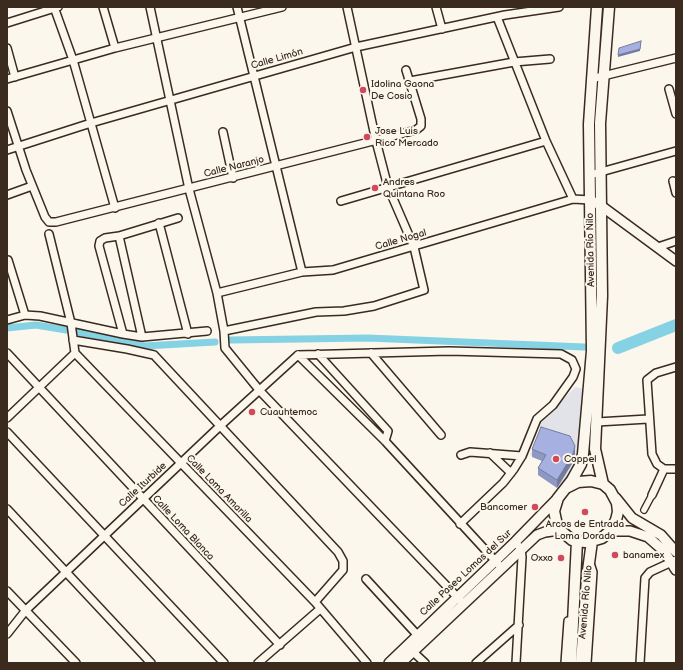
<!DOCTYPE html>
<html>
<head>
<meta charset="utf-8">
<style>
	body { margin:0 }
	#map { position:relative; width:683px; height:670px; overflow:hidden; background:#fbf7ec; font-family:"Balsamiq Sans",sans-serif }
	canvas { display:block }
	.frame { position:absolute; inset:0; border:8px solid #3b2a1e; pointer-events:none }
</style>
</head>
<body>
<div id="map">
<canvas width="683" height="670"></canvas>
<div class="frame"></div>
</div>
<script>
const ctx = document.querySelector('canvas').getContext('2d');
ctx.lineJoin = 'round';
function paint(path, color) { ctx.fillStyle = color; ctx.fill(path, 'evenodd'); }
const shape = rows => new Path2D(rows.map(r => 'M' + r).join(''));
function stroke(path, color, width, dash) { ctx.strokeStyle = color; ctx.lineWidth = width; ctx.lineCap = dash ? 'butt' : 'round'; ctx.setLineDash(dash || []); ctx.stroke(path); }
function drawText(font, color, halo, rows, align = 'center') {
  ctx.font = font + ' "Balsamiq Sans",sans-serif'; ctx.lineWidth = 4; ctx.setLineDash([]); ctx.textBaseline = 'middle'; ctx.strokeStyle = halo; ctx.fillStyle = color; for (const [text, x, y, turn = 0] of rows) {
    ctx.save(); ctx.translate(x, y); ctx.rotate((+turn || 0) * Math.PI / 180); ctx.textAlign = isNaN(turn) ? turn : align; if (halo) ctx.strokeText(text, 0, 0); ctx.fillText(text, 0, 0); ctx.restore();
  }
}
const built = shape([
	[575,387,584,389,577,458,560,489,538,475,546,463,530,455,539,434,542,418,559,404]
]);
const canal = shape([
	[7,328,36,325,66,330],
	[77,332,145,346,215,342],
	[231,340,368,338,584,347]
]);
const river = shape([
	[618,348,676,325]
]);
const pedestrian = shape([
	[644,510,652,495]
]);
const minor = shape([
	[54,7,73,60,115,208],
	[103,7,115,48],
	[150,7,189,189,217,293,224,331,225,348,260,391,461,601],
	[237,7,302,272],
	[436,7,442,29],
	[497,17,546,141,573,199],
	[7,23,58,7],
	[7,48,15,77],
	[7,79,115,48,282,7],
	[591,79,676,58],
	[410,81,514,62,550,59],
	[669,89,676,114],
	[7,111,26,170,45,217,49,222,56,222,416,130,421,126,421,119,406,70],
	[223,132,233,178],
	[7,150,91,123,356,47,505,15,559,7],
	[590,175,676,151],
	[673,181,676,193],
	[7,195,32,186],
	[341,201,546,141],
	[159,223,188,334],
	[49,234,71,323,75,353,315,602,367,663],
	[119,236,142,337],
	[658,247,676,241],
	[8,260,25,315],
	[217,293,302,272,333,270,573,199,590,200],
	[7,320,25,315,40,316,123,334,142,337,207,331],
	[224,331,316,312,344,311,374,306,424,290,414,247,388,187,376,141,347,7],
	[123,334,99,246,100,241,105,238,119,236,178,218],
	[73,340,127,349,154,355,338,552,343,561,343,570,315,602],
	[7,353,280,645],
	[371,353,441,435],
	[318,354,388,431,385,441],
	[298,355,449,351,561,354,572,360,576,369,573,377,553,405,537,419,522,456,514,469,503,483,460,524],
	[298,355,385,441,501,567],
	[7,418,75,353],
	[597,422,648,419],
	[7,432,224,663],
	[490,453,511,473],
	[461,455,470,452,522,456],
	[664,469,657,464,652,454,647,380,656,373,676,367],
	[664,469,676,469],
	[652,495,664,469],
	[7,509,151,663],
	[515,542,521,549,522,557,516,663],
	[366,579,421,639],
	[7,591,76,663],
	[7,634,26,610,220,426,298,355],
	[409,648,425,663],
	[258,663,320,609],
	[476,663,519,625],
	[565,663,568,621],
	[587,663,593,572,591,566],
	[640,663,645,578,650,572,676,560]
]);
const tertiary = shape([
	[590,200,600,205,676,261],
	[616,498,632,518,661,535,676,552],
	[610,531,630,531,648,537,664,551,676,570],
	[389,663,515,542,558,498],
	[401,663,537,535,545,532,560,530]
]);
const secondary = shape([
	[603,484,595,449,602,296,600,123,609,7],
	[566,488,578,482,591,481,603,484,610,490,617,503,618,512,616,520,610,531,602,538,592,541,585,542,572,540,560,530,557,525,554,511,558,498,572,480,581,464,583,454,588,397,592,351,589,124,597,7],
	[571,663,577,541],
	[581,663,587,578,592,541]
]);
const wall = shape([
	[532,449,575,453,573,462,557,488,538,475,538,468,542,461,532,457]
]);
const shadedWall = shape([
	[641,41,640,51,618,57,618,55],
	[575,446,575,453,573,462,557,488,557,480]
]);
const building = shape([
	[641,41,640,49,618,55,619,48,641,41],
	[541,427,570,436,575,446,573,454,557,480,538,468,546,455,532,449,541,427]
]);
const markers = [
	[363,90,4,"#d1495b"],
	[367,137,4,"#d1495b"],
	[375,188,4,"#d1495b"],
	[252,412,4,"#d1495b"],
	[556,459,4,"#d1495b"],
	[535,507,4,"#d1495b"],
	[585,512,4,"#d1495b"],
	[615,555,4,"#d1495b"],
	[561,558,4,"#d1495b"]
];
const streetNames = [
	["Calle Limón",277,59,-16],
	["Calle Naranjo",234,167,-14],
	["Calle Nogal",401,240,-16],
	["Avenida Río Nilo",591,250,-91],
	["Calle Iturbide",143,485,-43],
	["Calle Loma Amarilla",219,489,46],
	["Calle Loma Blanca",183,528,47],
	["Calle Paseo Lomas del Sur",466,573,-43],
	["Avenida Río Nilo",586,602,-85]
];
const poiNames = [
	["Idolina Gaona",371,84],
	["De Cosio",371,96],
	["Jose Luis",375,131],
	["Rico Mercado",375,143],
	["Andres",383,182],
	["Quintana Roo",383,194],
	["Cuauhtemoc",260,412],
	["Coppel",564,459],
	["Bancomer",527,507,"right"],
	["Arcos de Entrada",585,524,"center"],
	["Loma Dorada",585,536,"center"],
	["banamex",623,555],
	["Oxxo",553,558,"right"]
];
paint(built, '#e2e2e9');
stroke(canal, '#84d2e3', 7);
stroke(river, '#84d2e3', 12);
stroke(pedestrian, '#3b2a1e', 8);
stroke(minor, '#3b2a1e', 10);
stroke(tertiary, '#3b2a1e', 12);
stroke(secondary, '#3b2a1e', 13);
stroke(pedestrian, '#fbf7ec', 5.5);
stroke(minor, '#fbf7ec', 7);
stroke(tertiary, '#fbf7ec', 9);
stroke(secondary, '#fbf7ec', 10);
paint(wall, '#8f98c2');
paint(shadedWall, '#747c9e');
paint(building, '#a6b1e1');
stroke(building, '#747c9e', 1);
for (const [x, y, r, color] of markers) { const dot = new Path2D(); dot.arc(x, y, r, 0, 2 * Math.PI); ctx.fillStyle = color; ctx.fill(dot); stroke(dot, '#fbf7ec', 1.5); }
drawText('10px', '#3b2a1e', '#fbf7ec', streetNames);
drawText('10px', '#3b2a1e', '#fbf7ec', poiNames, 'left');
</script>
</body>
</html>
